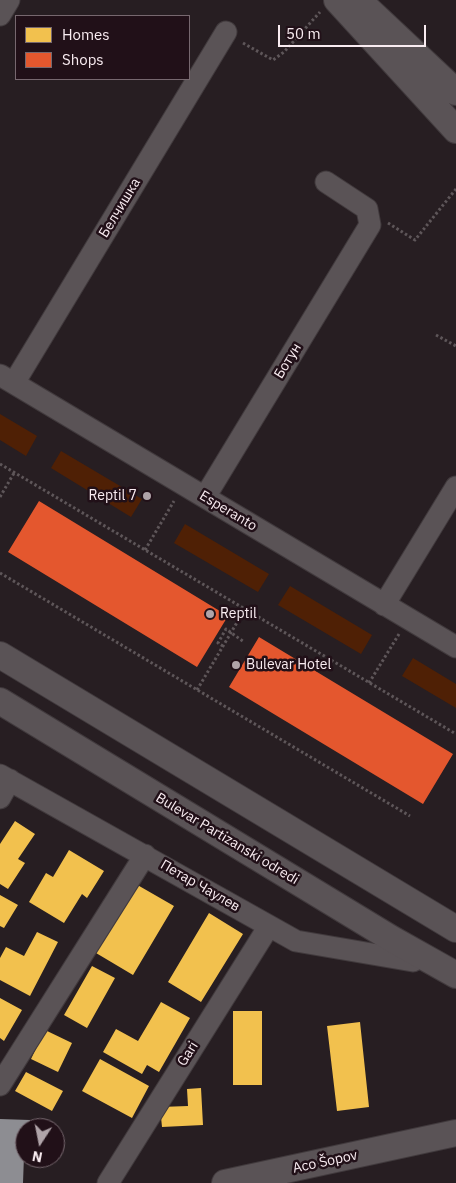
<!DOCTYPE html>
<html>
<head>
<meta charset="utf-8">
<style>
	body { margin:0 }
	#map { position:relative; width:456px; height:1183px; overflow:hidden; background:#271e22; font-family:"IBM Plex Sans",sans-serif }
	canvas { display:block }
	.legend { position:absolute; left:15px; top:15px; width:175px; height:65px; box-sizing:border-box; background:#211018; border:1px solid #77686f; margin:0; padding:6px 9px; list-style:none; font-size:15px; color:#f9ecf1 }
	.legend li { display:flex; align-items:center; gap:10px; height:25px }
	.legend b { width:25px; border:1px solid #77686f }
	.north { position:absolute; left:15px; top:1118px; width:50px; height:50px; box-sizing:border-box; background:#211018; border:1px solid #77686f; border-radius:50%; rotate:191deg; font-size:14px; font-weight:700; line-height:20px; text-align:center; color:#f9ecf1 }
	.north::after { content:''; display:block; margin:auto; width:18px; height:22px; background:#b0a4a9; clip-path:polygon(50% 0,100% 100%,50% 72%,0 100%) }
	.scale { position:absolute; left:278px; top:25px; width:148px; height:22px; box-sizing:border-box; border:2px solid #f9ecf1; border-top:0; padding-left:6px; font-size:15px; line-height:18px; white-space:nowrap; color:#f9ecf1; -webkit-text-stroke:4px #211018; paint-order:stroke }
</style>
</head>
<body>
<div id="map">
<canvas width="456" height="1183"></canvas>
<ul class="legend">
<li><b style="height:14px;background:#f2c14e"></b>Homes</li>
<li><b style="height:14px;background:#e4572e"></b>Shops</li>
</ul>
<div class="north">N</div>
<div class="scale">50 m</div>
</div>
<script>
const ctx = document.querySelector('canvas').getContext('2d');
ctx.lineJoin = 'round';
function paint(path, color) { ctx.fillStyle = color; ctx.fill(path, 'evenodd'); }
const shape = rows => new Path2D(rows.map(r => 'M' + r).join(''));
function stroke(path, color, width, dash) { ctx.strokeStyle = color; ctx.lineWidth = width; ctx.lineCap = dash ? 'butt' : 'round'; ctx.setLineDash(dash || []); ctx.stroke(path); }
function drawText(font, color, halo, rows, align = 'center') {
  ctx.font = font + ' "IBM Plex Sans",sans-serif'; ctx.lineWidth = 5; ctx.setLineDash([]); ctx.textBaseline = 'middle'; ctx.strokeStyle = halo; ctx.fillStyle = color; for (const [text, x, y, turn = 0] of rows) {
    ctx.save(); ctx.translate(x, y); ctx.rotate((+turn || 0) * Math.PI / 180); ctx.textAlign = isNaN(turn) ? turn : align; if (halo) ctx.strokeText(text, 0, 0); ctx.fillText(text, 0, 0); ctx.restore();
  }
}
const green = shape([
	[0,414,37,436,26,456,0,440],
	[61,451,142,499,131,517,51,468],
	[185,524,269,574,258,592,174,543],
	[290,586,372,635,361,654,278,605],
	[413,658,456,684,456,708,402,676]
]);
const homes = shape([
	[15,821,35,834,18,859,25,863,8,889,0,884,0,844],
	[69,850,104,871,87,898,82,894,64,923,29,902,46,873,53,877],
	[134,883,174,906,133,975,96,953],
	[0,895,18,905,4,928,0,926],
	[209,913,243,934,201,1002,168,982],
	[37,932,58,942,30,996,0,980,0,958,6,947,24,956],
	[92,966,115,978,87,1028,64,1015],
	[0,998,22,1010,4,1041,0,1038],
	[161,1002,190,1018,159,1072,147,1065,142,1074,103,1052,116,1029,138,1041],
	[233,1011,262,1011,262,1085,233,1085],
	[360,1022,369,1107,337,1111,327,1026],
	[45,1030,72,1043,58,1072,31,1059],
	[100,1059,149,1086,132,1118,82,1091],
	[26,1072,63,1091,52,1111,15,1091],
	[201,1088,203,1125,162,1127,160,1107,188,1106,187,1089]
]);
const shops = shape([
	[39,501,228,616,197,667,8,552],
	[259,637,453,754,423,804,229,687]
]);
const industry = shape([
	[0,1119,30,1120,29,1128,25,1128,23,1183,0,1183]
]);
const path = shape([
	[243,43,273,60,284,52,320,12],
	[388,223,415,240,456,189],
	[436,335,456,346],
	[0,464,456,734],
	[0,497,14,473],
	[145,550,174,501],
	[0,573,410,816],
	[223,646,218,643,226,629,244,642],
	[369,683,399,634],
	[197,690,245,609]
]);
const minor = shape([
	[0,15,9,0],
	[0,375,456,647],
	[14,383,226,32],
	[205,497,370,225,367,209,326,182],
	[384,605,456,487],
	[0,775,296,941,413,961],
	[0,798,10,780],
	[0,1085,145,855],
	[108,1183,269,926]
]);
const tertiary = shape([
	[337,0,456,130],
	[358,0,456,92],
	[0,655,456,929],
	[0,701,392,939,456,975],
	[225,1183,456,1133]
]);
const markers = [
	[147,496,5,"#b0a4a9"],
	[210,614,5,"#b0a4a9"],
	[236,665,5,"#b0a4a9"]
];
const streetNames = [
	["Белчишка",120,208,-59],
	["Ботун",288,361,-59],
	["Esperanto",228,511,31],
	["Bulevar Partizanski odredi",227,839,31],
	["Петар Чаулев",200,886,30],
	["Gari",188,1054,-58],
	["Aco Šopov",325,1162,-12]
];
const poiNames = [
	["Reptil 7",137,496,"right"],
	["Reptil",220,614],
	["Bulevar Hotel",246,665]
];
paint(green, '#4f2005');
paint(homes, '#f2c14e');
paint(shops, '#e4572e');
paint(industry, '#8d8d92');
stroke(minor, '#413a3d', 23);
stroke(tertiary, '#413a3d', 28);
stroke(path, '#5e5659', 3, [2.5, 2.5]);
stroke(minor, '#5a5356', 21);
stroke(tertiary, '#5a5356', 26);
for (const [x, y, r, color] of markers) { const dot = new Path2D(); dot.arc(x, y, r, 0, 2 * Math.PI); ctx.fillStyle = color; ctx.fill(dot); stroke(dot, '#211018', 2); }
drawText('14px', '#f9ecf1', '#211018', streetNames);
drawText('14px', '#f9ecf1', '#211018', poiNames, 'left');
</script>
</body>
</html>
